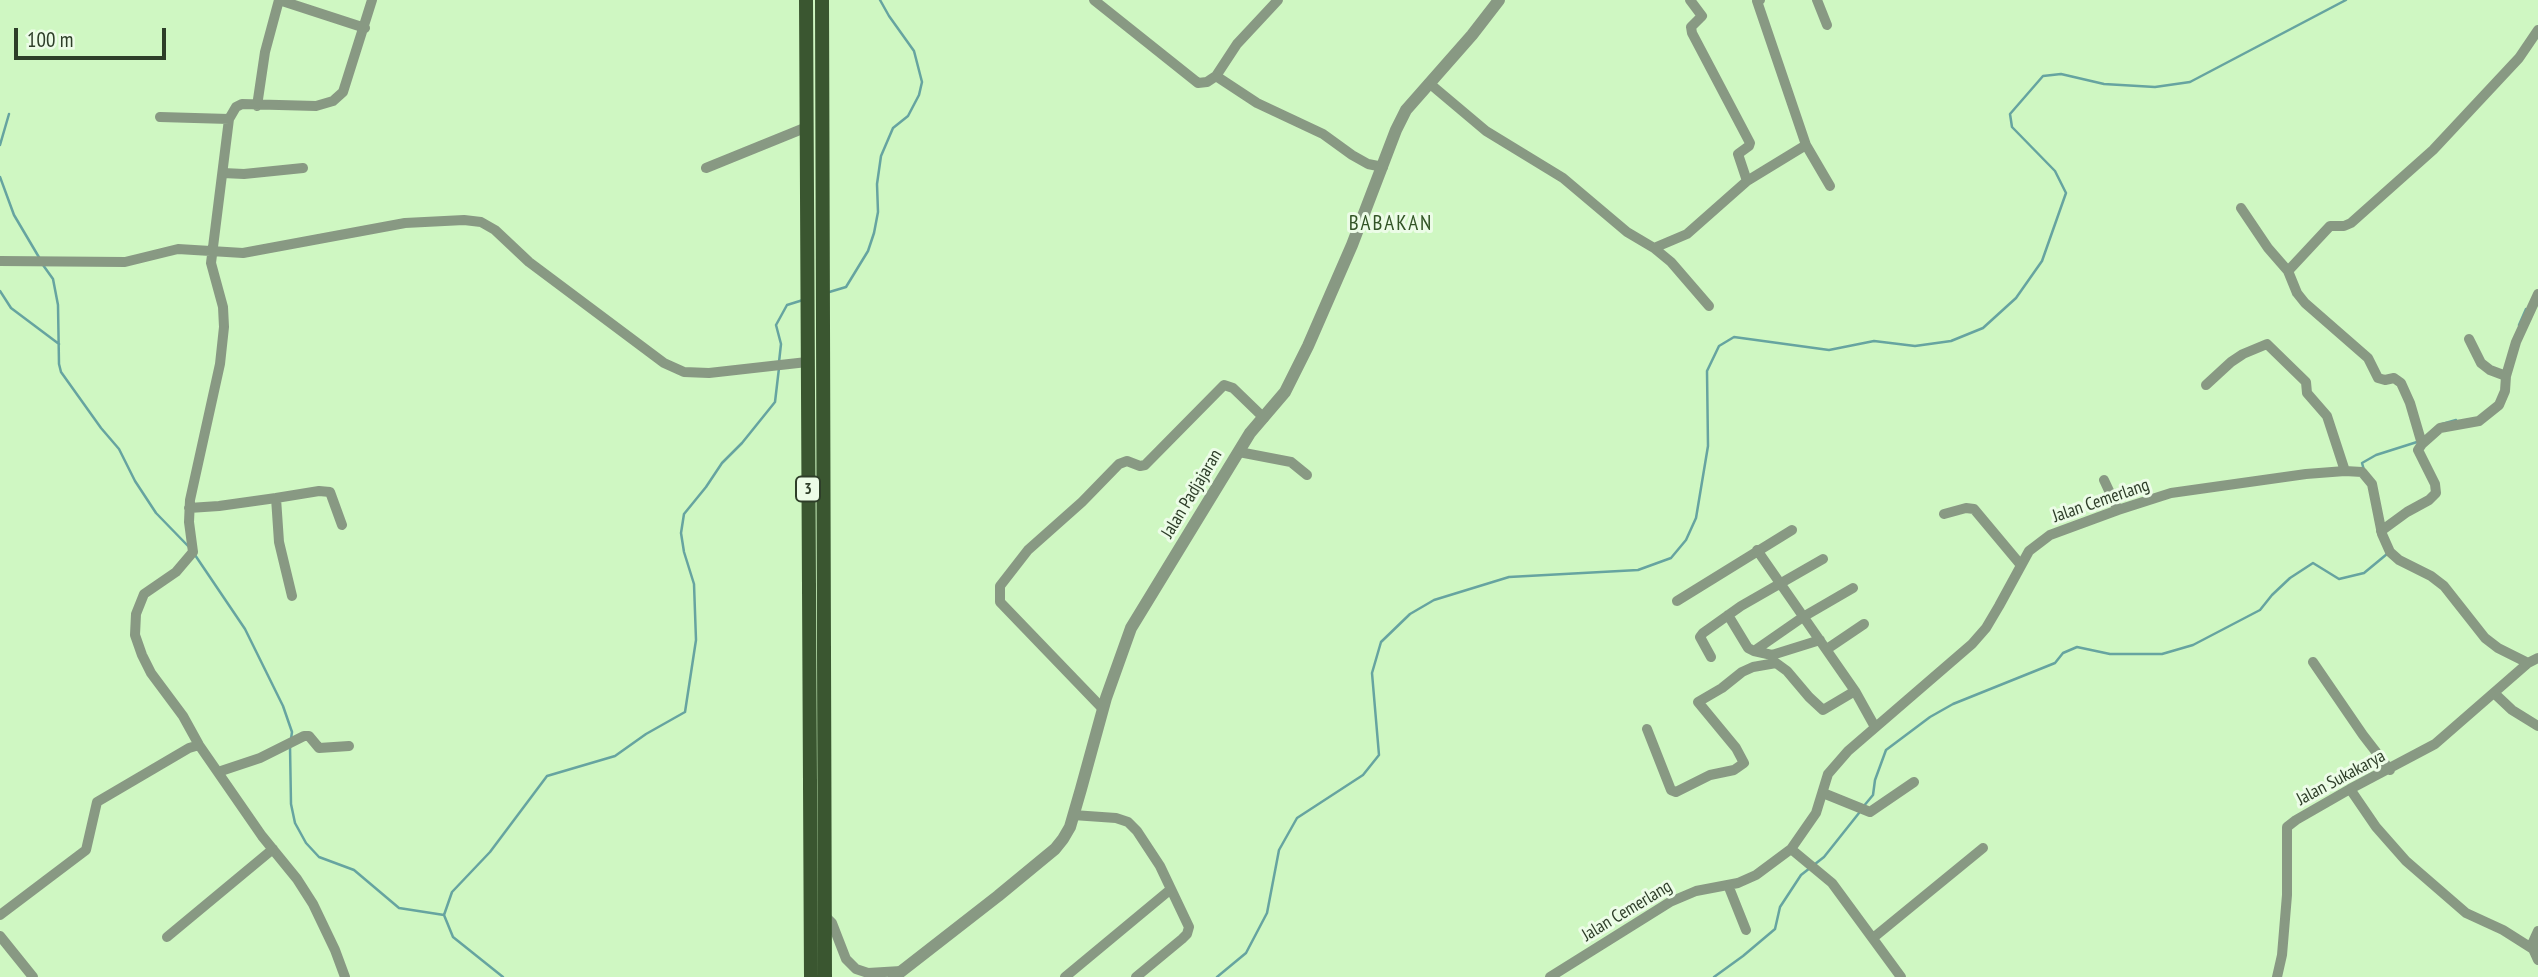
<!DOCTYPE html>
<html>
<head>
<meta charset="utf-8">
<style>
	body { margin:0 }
	#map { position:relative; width:2538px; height:977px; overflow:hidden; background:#cff7c2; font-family:"PT Sans Narrow",sans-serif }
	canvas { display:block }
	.scale { position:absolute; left:14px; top:28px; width:152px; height:32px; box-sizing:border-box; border:4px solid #2e3e29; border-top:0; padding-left:9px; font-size:21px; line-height:24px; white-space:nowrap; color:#2e3e29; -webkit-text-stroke:5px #ecfce7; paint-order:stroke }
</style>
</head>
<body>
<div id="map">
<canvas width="2538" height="977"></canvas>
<div class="scale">100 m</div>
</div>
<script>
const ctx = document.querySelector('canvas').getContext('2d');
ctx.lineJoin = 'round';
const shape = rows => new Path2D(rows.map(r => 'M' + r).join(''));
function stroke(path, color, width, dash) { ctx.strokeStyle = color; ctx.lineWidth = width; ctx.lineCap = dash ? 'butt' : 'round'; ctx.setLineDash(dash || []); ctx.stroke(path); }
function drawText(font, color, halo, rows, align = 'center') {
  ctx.font = font + ' "PT Sans Narrow",sans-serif'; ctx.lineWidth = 6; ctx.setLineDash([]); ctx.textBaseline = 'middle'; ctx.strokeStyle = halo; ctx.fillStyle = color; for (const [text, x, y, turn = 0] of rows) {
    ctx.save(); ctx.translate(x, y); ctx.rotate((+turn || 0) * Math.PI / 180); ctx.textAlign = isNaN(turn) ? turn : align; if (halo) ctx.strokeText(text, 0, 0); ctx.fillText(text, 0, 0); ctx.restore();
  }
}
const stream = shape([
	[0,145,9,114],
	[0,177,14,215,40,259],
	[43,265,53,279,58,305,59,364,61,372,101,428,119,449,135,481,156,513,189,547],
	[0,291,11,308,59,344],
	[826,293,846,287,868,251,874,233,878,212,877,184,881,156,893,128,908,116,919,95,922,82,914,51,889,16,880,0],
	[2519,325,2526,309],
	[779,362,781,344,776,325,787,305,803,300],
	[2442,424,2456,420],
	[2364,470,2362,463,2376,455,2417,442],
	[195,555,245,629,283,706,292,732,291,739],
	[290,746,291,804,295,823,306,843,319,857,354,870,399,908,444,915],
	[1863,807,1873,795,1875,780,1886,750,1930,717,1953,704,2055,663,2063,653,2077,647,2110,654,2162,654,2193,645,2260,610,2272,595,2290,578,2313,563,2339,579,2364,573,2387,554],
	[503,977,453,937,444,915,452,892,490,852,547,776,615,756,646,734,685,712,696,640,694,584,684,552,681,533,684,514,706,487,722,463,742,443,775,402,779,368],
	[1217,977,1246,953,1267,913,1279,850,1297,818,1363,775,1379,755,1372,673,1381,642,1410,614,1434,600,1509,577,1638,570,1671,558,1686,540,1696,518,1708,446,1707,371,1719,346,1734,337,1829,350,1874,341,1915,346,1951,341,1983,328,2016,298,2042,261,2066,193,2055,171,2012,127,2010,114,2043,76,2061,74,2104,84,2155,87,2190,82,2346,0],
	[1714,977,1743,956,1775,929,1780,907,1801,875,1824,857,1859,813]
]);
const minor = shape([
	[279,0,365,28],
	[1094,0,1198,83,1207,82,1216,76,1257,103,1323,134,1352,155,1368,164,1383,167],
	[1690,0,1702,16,1691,27,1692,33,1750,143,1749,146,1738,154,1747,181],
	[1760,0,1757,1,1806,145,1830,186],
	[1817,0,1827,25],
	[1216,76,1237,44,1278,0],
	[1429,83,1486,131,1563,178,1627,232,1654,248,1687,234,1747,181,1806,145],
	[257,106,265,52,279,0],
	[160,117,229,119],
	[706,168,807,127],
	[223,173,244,174,303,168],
	[2241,208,2268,248,2288,271,2297,293,2305,303,2368,358,2378,378,2385,380,2394,378,2401,383,2410,403,2422,444],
	[1654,248,1671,262,1709,306],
	[0,261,125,262,178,249,243,253,405,223,464,220,481,222,495,230,529,262,664,363,684,372,709,373,807,362],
	[2288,271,2330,226,2344,226,2351,223,2433,150,2519,58,2538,30],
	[2469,339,2481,363,2490,370,2506,376],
	[2206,385,2231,362,2243,354,2267,344,2306,382,2307,393,2327,416,2345,471],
	[1239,452,1291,462,1307,475],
	[2104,480,2118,510],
	[276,498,319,491,330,492,342,525],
	[189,508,219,506,276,498,279,542,292,596],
	[1944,514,1966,508,1974,509,2020,564],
	[2381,531,2407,512,2429,500,2436,493,2435,484,2418,450,2422,444,2440,428,2479,421,2499,405,2505,391,2506,376,2516,342,2538,294],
	[1757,550,1855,691,1875,727],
	[1677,601,1792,530],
	[1728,615,1748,648,1754,651,1803,617,1853,588],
	[1827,649,1864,624],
	[1754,651,1772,655,1820,640],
	[1711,657,1700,637,1703,633,1741,606,1823,559],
	[2313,662,2363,735,2390,770],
	[2494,693,2512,710,2538,726],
	[1103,709,1000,602,1000,586,1028,550,1082,502,1119,464,1127,461,1140,466,1145,465,1224,385,1233,388,1264,418],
	[1647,729,1671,790,1676,792,1710,775,1734,770,1744,763,1736,748,1698,702,1722,688,1742,672,1753,667,1776,663,1787,671,1809,697,1823,710,1855,691],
	[218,772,260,758,304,736,309,736,319,748,349,746],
	[2350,789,2376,827,2406,861,2466,913,2503,930,2533,949],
	[1823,793,1870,812,1914,782],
	[1073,815,1116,818,1128,822,1137,831,1160,866,1189,927,1187,934,1182,939,1136,977],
	[1791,849,1832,883,1901,977],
	[1728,885,1746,930],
	[0,915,86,850,97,802,189,748,199,745],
	[825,916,832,923,846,959,856,969,868,973,901,971],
	[2538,931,2533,942,2533,949,2538,960],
	[0,936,33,977],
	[167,937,273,849],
	[1873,938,1983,848],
	[345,977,335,950,313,904,297,879,262,836,199,745,183,716,151,673,142,655,135,635,136,614,144,594,176,572,193,552,189,522,190,500,220,364,224,327,223,307,211,263,229,119,236,107,242,104,316,106,333,101,343,92,372,0],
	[1065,977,1171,889],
	[1550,977,1670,902,1696,891,1738,883,1756,875,1791,849,1816,813,1828,774,1848,751,1972,644,1986,628,1999,606,2029,551,2050,535,2118,510,2171,493,2306,474,2345,471,2362,472,2372,484,2382,534,2390,552,2399,560,2431,576,2444,586,2485,638,2498,648,2528,663,2538,658],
	[2277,977,2282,955,2287,895,2287,827,2296,820,2350,789,2435,744,2528,663]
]);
const tertiary = shape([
	[894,977,998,896,1055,849,1063,839,1070,827,1081,789,1106,698,1131,628,1250,433,1285,392,1308,346,1352,245,1396,130,1406,110,1472,35,1499,0]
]);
const primary = shape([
	[806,0,811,977],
	[822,0,825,977]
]);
const shields = [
	[808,489,24]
];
const shieldNames = [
	["3",808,489]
];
const streetNames = [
	["Jalan Padjajaran",1192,494,-59],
	["Jalan Cemerlang",2101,501,-19],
	["Jalan Sukakarya",2341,778,-28],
	["Jalan Cemerlang",1627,911,-31]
];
const quarterNames = [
	["BABAKAN",1391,224]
];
stroke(stream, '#66a4a0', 2.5);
stroke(minor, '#889983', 10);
stroke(tertiary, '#889983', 12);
stroke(primary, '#3a5630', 14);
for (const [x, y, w] of shields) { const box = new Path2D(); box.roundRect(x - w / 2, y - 12.5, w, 25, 5); ctx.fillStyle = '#ecfce7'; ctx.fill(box); stroke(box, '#2e3e29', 2); }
drawText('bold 16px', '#2e3e29', null, shieldNames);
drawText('18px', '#2e3e29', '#ecfce7', streetNames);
ctx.letterSpacing = '2px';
drawText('21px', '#325426', '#ecfce7', quarterNames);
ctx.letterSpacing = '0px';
</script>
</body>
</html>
